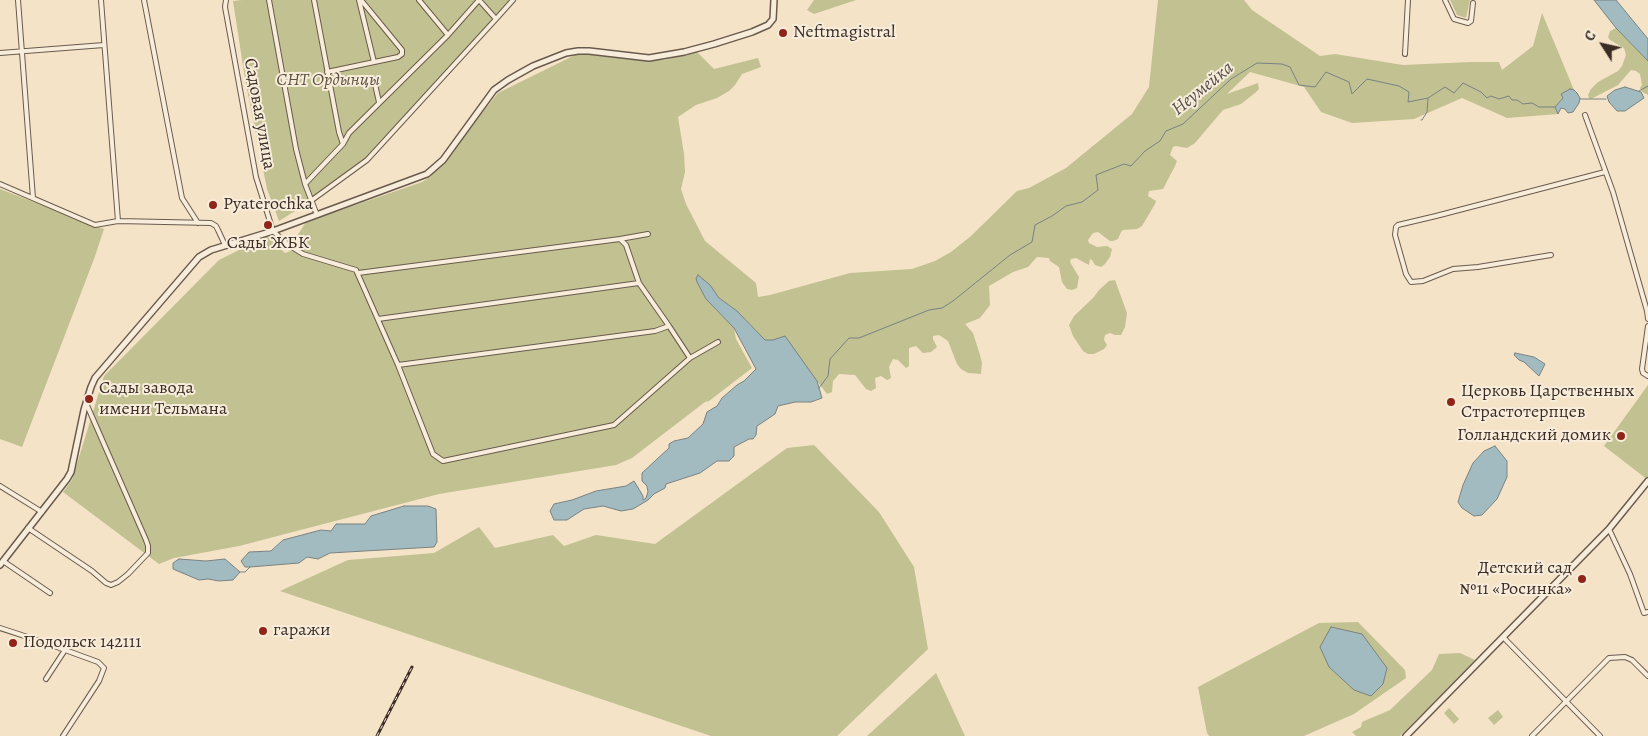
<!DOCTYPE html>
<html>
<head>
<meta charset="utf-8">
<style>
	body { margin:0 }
	#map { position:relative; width:1648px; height:736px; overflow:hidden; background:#f4e3c7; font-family:Alegreya,serif }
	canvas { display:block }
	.north { position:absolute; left:1578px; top:20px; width:50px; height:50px; -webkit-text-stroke:4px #f8eddb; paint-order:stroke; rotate:305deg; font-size:14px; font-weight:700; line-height:20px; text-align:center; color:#3b2d26 }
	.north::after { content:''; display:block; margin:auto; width:18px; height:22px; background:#3b2d26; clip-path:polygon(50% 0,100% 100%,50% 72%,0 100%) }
</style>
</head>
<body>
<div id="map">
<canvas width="1648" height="736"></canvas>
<div class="north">С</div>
</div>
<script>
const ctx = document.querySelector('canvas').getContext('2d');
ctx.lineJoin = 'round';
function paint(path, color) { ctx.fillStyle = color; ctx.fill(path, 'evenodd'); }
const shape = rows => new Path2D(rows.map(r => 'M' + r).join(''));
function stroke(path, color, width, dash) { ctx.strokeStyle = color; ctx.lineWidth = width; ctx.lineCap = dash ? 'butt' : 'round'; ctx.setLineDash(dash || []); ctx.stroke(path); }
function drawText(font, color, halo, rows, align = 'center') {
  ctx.font = font + ' Alegreya,serif'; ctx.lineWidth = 4; ctx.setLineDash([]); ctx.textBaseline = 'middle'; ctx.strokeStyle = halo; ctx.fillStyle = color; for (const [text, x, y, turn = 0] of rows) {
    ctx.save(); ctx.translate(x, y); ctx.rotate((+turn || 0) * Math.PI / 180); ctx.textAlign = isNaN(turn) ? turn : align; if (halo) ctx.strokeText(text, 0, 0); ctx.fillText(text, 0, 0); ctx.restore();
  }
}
const green = shape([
	[242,0,510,0,374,152,332,188,279,221,267,189,245,79,233,1],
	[814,0,856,0,814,14,807,10],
	[1158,0,1244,0,1252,10,1320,56,1335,54,1403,65,1471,62,1499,62,1502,70,1533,46,1542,13,1574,90,1570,89,1562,96,1563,98,1556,109,1558,114,1507,118,1462,98,1414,119,1352,123,1321,112,1304,87,1250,72,1227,94,1258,83,1259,89,1255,93,1241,104,1223,110,1195,143,1187,148,1176,146,1173,147,1170,155,1177,161,1175,166,1163,189,1149,191,1148,196,1156,201,1155,204,1142,226,1137,229,1123,230,1121,232,1118,239,1113,241,1110,241,1098,232,1093,233,1088,240,1089,243,1097,247,1107,246,1112,249,1110,257,1105,264,1101,267,1095,265,1092,260,1090,259,1089,265,1076,258,1071,259,1070,262,1079,277,1077,288,1072,290,1067,289,1062,282,1059,267,1050,261,1049,258,1037,257,1028,267,1013,272,989,286,990,305,980,318,965,324,973,333,980,355,982,363,981,374,968,373,961,369,957,364,948,341,939,335,933,336,933,339,937,347,931,352,923,353,916,346,909,348,909,366,906,368,898,360,893,359,889,367,891,378,887,380,881,376,875,378,876,388,871,391,866,389,855,375,839,374,833,381,832,392,827,394,817,381,772,340,765,340,737,311,719,298,710,285,697,282,706,299,734,328,736,339,752,368,709,401,705,402,632,458,616,465,439,494,239,546,174,558,159,564,63,492,72,480,104,376,219,260,267,236,285,253,303,246,297,236,306,222,422,182,430,177,498,93,577,54,664,60,697,52,714,69,758,58,761,67,742,74,735,85,729,91,717,98,696,105,678,117,684,154,685,172,681,189,686,204,705,241,756,283,758,297,770,295,850,273,912,269,935,261,951,252,971,236,1017,191,1029,188,1066,168,1132,114,1149,87],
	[1450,0,1470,0,1466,18,1457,15],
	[1616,28,1648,61,1648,95,1642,92,1640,88,1642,85,1640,74,1636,71,1631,70,1618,85,1591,99,1589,98,1588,95,1591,89,1598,82,1618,71,1622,66,1626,55,1624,48,1610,40,1608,37,1610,31],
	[0,189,104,229,94,259,22,447,0,439],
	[1115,280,1127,313,1125,327,1121,335,1115,335,1110,333,1105,335,1104,340,1107,345,1104,349,1094,354,1088,354,1083,351,1073,336,1069,325,1074,316,1093,298,1099,290,1109,281],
	[1648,385,1648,480,1604,446],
	[814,445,879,512,914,567,928,649,837,736,711,736,280,591,348,560,434,553,479,527,495,548,553,535,564,546,596,535,655,544,787,448],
	[1358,622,1405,670,1406,678,1354,714,1304,736,1209,736,1207,733,1198,687,1319,623],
	[1460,653,1475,660,1400,736,1356,736,1352,732,1361,727,1362,722,1390,710,1432,670,1439,654],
	[936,673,965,736,867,736],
	[1449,708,1459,719,1454,724,1444,713],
	[1498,710,1503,717,1494,725,1488,718]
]);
const water = shape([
	[1594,0,1616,0,1648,39,1648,61,1616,28,1594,0],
	[1625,87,1641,92,1644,98,1625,111,1617,111,1609,102,1607,96,1615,90,1625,87],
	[1570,89,1574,90,1577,93,1580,98,1579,103,1573,112,1568,113,1565,109,1561,108,1558,114,1555,107,1563,98,1561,94,1570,89],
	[698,275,710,285,719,298,737,311,765,340,773,340,785,336,817,381,822,398,811,402,795,402,778,406,775,414,757,426,756,435,753,439,749,439,734,447,734,456,729,461,717,461,700,473,666,484,665,488,654,494,648,500,633,509,621,511,603,506,584,509,567,520,554,520,550,511,554,504,572,500,596,491,626,486,634,481,643,496,643,500,646,498,648,492,647,486,642,481,642,473,669,448,669,444,674,441,688,438,703,424,707,412,717,406,722,398,737,385,744,381,756,369,734,328,706,299,697,282,696,278,698,275],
	[1515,353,1534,357,1545,364,1539,376,1524,362,1519,360,1514,355,1515,353],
	[1495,446,1507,461,1507,477,1497,499,1482,515,1474,516,1462,508,1458,502,1463,485,1473,463,1484,451,1495,446],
	[404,506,428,506,436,509,437,542,434,547,330,553,318,559,307,557,299,563,250,567,245,567,241,561,249,552,271,551,283,540,321,530,331,531,336,524,365,524,371,516,404,506],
	[179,559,206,561,225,559,240,572,233,580,219,581,208,579,199,580,173,569,173,563,179,559],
	[1331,627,1362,634,1387,668,1383,684,1371,696,1354,690,1329,667,1320,647,1331,627]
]);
const stream = shape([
	[1639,91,1648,86],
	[1580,99,1606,99],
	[1421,120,1422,120,1427,112,1428,99],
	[819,388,828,376,830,359,849,338,859,338,929,310,942,308,953,301,1010,255,1032,242,1035,225,1052,216,1066,206,1082,202,1098,190,1096,175,1124,164,1131,166,1145,151,1160,141,1166,131,1183,124,1231,79,1257,63,1282,64,1290,67,1299,85,1315,87,1326,72,1349,82,1352,94,1367,79,1399,86,1409,92,1408,102,1428,98,1445,87,1454,93,1463,83,1481,92,1487,98,1491,96,1499,99,1509,96,1512,100,1517,100,1523,104,1532,103,1539,107,1555,107],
	[240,572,245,572,250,567]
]);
const minor = shape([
	[18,0,33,198],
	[101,0,118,221],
	[144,0,182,198,198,223],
	[226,0,225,7,256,177,273,231,287,244,303,254,356,270,398,365,433,454,443,461,614,425,690,358,669,326,639,283,626,245,620,239,358,273],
	[269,0,296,149,305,184],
	[314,0,339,132,343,144],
	[359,0,374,62],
	[419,0,448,35,479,0],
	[1445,0,1454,19,1468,23,1471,21,1473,3],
	[496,19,513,0],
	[0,53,104,45],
	[1405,54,1408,0],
	[327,72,398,57,402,54,402,50,361,0],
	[374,80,379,102],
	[1585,115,1613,192,1647,311,1648,319],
	[0,184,95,225,118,221,211,223,216,226,218,230,225,245],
	[312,200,367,160,496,19,479,0],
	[317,215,305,184,343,144,349,133,448,35],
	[620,239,648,234],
	[1551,255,1478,267,1453,269,1423,281,1411,282,1406,274,1395,235,1396,227,1398,225,1436,216,1605,172],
	[378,319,639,283],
	[1648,326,1642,369,1643,373,1648,376],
	[690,358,718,342],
	[398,365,655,331,669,326],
	[0,486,42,512],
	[28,528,92,571,106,583,111,585,118,582,128,574,148,553,148,546,146,540,86,403],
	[1609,529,1630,574,1644,613,1648,612],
	[3,561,50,593],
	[0,628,46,643,98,662,104,668,99,681,63,736],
	[1503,637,1600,736],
	[46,679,65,650],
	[1532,736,1609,658,1625,657,1632,660,1648,676]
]);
const tertiary = shape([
	[0,565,67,479,71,472,84,410,91,387,95,378,199,257,211,250,273,231,427,174,443,160,494,90,508,80,533,66,566,53,578,51,589,51,649,58,684,52,714,44,752,32,768,25,773,19,774,0],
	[1406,736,1609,529,1648,481]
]);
const rail = shape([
	[377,736,412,667]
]);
const markers = [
	[783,33,5,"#8f2418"],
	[213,205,5,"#8f2418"],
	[268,225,5,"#8f2418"],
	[89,399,5,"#8f2418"],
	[1451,402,5,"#8f2418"],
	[1621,436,5,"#8f2418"],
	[1582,579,5,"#8f2418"],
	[263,631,5,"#8f2418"],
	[13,643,5,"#8f2418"]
];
const poiNames = [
	["Neftmagistral",793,33],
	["Pyaterochka",223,205],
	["Сады ЖБК",268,244,"center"],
	["Сады завода",99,389],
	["имени Тельмана",99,410],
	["Церковь Царственных",1461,392],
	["Страстотерпцев",1461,413],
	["Голландский домик",1611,436,"right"],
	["Детский сад",1572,569,"right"],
	["№11 «Росинка»",1572,590,"right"],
	["гаражи",273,631],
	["Подольск 142111",23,643]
];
const parkNames = [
	["СНТ Ордынцы",328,81]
];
const streetNames = [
	["Садовая улица",259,114,80]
];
const waterNames = [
	["Неумейка",1203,89,-39]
];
paint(green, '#c2c191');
paint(water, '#a2bbc0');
stroke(water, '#798282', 1);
stroke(stream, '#798282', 1);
stroke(minor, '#695a4e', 6);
stroke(tertiary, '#695a4e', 8);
stroke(minor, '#f8eddb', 4);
stroke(tertiary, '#f8eddb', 5);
stroke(rail, '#3b2d26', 3);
stroke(rail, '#f8eddb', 1, [4]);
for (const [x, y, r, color] of markers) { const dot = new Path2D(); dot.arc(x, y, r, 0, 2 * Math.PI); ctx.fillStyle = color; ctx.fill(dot); stroke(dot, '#f8eddb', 2); }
drawText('18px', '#3b2d26', '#f8eddb', poiNames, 'left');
drawText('italic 18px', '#5d5241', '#f8eddb', parkNames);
drawText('18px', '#3b2d26', '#f8eddb', streetNames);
drawText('italic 19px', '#55504c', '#f8eddb', waterNames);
</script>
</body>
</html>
